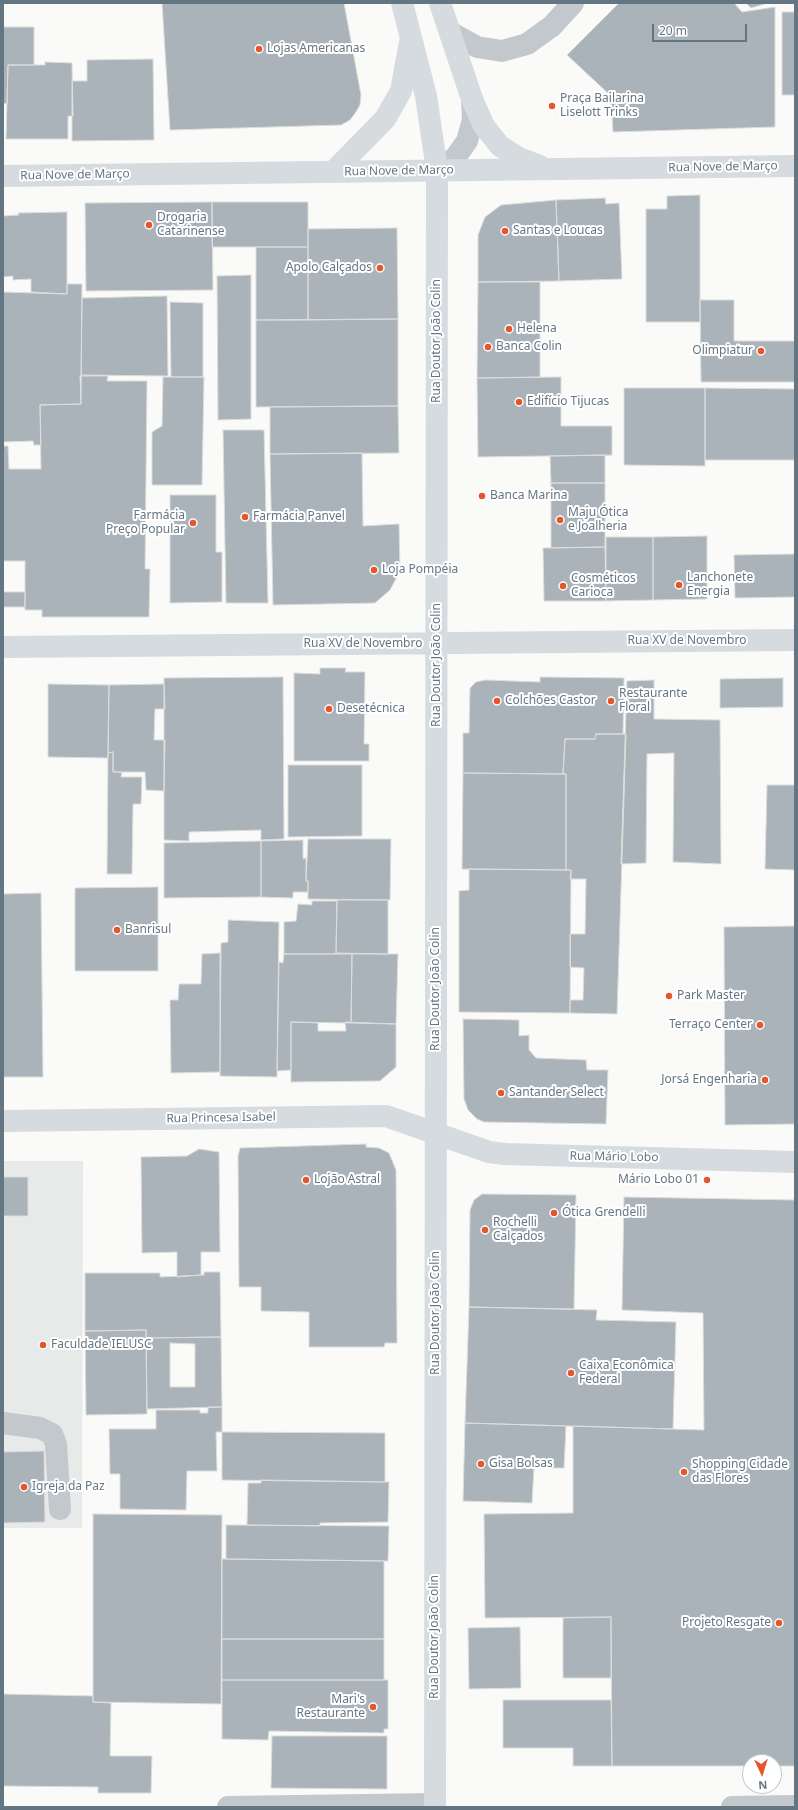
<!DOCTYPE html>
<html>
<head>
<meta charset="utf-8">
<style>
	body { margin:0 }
	#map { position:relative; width:798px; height:1810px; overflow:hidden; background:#fafaf8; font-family:"Noto Sans",sans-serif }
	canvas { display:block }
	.frame { position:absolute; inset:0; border:4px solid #657683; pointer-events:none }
	.north { position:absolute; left:742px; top:1754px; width:40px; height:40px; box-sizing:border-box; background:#fff; border:1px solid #c1c8cd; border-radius:50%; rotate:176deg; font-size:11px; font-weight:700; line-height:16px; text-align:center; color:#657683 }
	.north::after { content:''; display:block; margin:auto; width:14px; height:18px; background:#e4572e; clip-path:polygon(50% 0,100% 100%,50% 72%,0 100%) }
	.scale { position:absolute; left:652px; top:24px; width:95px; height:18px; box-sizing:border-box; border:2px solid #657683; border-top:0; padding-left:5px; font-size:12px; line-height:14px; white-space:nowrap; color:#657683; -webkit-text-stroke:3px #fff; paint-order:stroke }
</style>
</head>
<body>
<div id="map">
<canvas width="798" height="1810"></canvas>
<div class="frame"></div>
<div class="north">N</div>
<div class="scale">20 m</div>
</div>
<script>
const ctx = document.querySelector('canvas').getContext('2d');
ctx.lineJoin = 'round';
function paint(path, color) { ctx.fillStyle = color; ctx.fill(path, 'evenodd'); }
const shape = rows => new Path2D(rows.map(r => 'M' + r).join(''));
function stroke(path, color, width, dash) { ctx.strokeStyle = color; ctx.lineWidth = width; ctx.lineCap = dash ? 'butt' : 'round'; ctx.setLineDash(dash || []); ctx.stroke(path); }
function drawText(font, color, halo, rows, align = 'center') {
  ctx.font = font + ' "Noto Sans",sans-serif'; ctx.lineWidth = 4; ctx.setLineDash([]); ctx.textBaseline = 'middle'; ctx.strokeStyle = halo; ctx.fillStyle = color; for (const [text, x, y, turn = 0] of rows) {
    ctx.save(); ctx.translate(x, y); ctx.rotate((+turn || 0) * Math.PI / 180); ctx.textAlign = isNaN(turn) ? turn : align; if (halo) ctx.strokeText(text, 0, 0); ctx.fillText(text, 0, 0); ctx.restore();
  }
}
const built = shape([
	[3,1161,83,1161,82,1528,3,1528]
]);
const building = shape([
	[162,3,344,3,361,95,360,105,356,112,350,120,341,125,170,130,162,3],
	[619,3,734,3,742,12,775,7,775,127,613,132,611,96,567,55,619,3],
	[746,3,768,3,751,8,746,3],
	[782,12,795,12,795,95,782,95,782,12],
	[3,27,34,27,34,65,8,65,7,104,3,103,3,27],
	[153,59,154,140,72,141,72,81,87,81,87,60,153,59],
	[45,62,72,63,73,116,68,116,68,139,6,139,8,65,45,65,45,62],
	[700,195,700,322,646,322,646,209,667,209,667,196,700,195],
	[605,198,606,204,619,203,622,279,559,281,556,200,605,198],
	[556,200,559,281,478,282,478,235,485,217,501,205,556,200],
	[212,202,213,290,86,291,85,203,212,202],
	[212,202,308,202,308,247,212,247,212,202],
	[67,212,67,294,31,292,31,279,13,280,13,276,3,277,3,216,19,215,18,213,67,212],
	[397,228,398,319,308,320,308,229,397,228],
	[256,247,308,247,308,320,256,320,256,247],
	[251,275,251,419,218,420,217,276,251,275],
	[478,282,540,282,540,377,477,378,478,282],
	[67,284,82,284,81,404,40,405,41,445,34,445,33,441,3,442,3,292,67,294,67,284],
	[167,296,168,376,81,375,82,298,167,296],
	[700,300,734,300,734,341,795,341,795,382,701,382,700,300],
	[170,302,203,303,203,377,171,377,170,302],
	[398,319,398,406,256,407,256,320,398,319],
	[80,376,108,376,107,381,147,381,145,569,150,569,149,617,42,617,42,610,25,610,25,561,3,561,3,446,8,446,9,469,41,469,40,405,81,404,80,376],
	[163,377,204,377,202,485,152,485,152,432,162,426,163,377],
	[561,377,561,426,612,426,612,455,478,457,477,378,561,377],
	[624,388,705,388,705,466,624,465,624,388],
	[705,388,795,389,795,460,705,460,705,388],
	[398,406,399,453,270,454,270,407,398,406],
	[223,430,264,430,268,603,226,603,223,430],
	[362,453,363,526,399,524,400,571,390,590,375,603,273,605,270,454,362,453],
	[605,455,605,483,551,483,550,456,605,455],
	[551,483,605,483,605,547,551,548,551,483],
	[170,495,216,495,216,552,222,552,222,602,170,603,170,495],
	[707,536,707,599,653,600,653,537,707,536],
	[606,537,653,537,653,600,606,601,606,537],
	[605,547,606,601,544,601,543,548,605,547],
	[795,554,795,597,735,598,734,555,795,554],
	[3,592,25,592,25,607,3,607,3,592],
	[320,668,346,668,345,672,365,672,364,744,369,744,369,761,294,761,294,673,320,674,320,668],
	[283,677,284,839,261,840,261,830,189,832,189,841,164,840,164,678,283,677],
	[540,677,624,678,623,734,596,734,595,739,565,739,563,774,463,773,463,733,469,733,470,688,476,682,485,680,540,682,540,677],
	[783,678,783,707,720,708,720,679,783,678],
	[654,680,654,719,720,720,721,864,673,862,674,753,647,754,646,863,621,864,627,681,654,680],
	[48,684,109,685,108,758,48,757,48,684],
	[164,684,165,709,155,709,154,740,165,740,164,791,146,790,145,772,113,772,113,752,108,753,109,685,164,684],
	[596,734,626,734,617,1014,570,1013,570,1000,583,1000,584,968,570,967,570,934,585,934,586,879,570,879,571,870,566,870,566,774,563,774,565,739,595,739,596,734],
	[113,752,113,772,122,772,121,777,142,777,141,804,133,804,132,874,107,874,108,753,113,752],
	[288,765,362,765,362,836,288,837,288,765],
	[463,773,566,774,566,870,462,869,463,773],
	[767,785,795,785,795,870,765,869,767,785],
	[308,839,391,839,390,900,308,899,308,881,306,881,308,839],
	[303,840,303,859,306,858,306,881,308,881,308,892,293,892,293,898,261,897,261,841,303,840],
	[261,841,261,897,164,898,164,843,261,841],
	[469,869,571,870,570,1013,459,1012,459,891,469,890,469,869],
	[158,887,158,971,75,971,75,888,158,887],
	[41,893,43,1077,3,1077,3,894,41,893],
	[337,900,388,900,388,954,336,953,337,900],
	[312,901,337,901,336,954,284,954,284,922,296,921,298,904,312,905,312,901],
	[228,920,279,922,277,1077,220,1076,221,943,228,942,228,920],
	[795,926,795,1124,725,1125,724,927,795,926],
	[220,953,220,1072,171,1073,170,1000,178,1000,179,984,201,984,202,954,220,953],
	[284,954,352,954,351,1023,291,1022,291,1070,277,1071,279,962,283,963,284,954],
	[352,954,398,954,396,1024,351,1023,352,954],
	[463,1019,519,1020,519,1036,529,1035,529,1050,536,1058,586,1060,587,1070,608,1070,606,1124,484,1122,477,1119,468,1110,464,1099,463,1019],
	[291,1022,318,1023,318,1031,346,1031,345,1022,396,1024,396,1067,380,1081,291,1082,291,1022],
	[366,1144,366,1147,379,1148,389,1153,396,1170,397,1343,385,1343,384,1347,309,1347,309,1312,261,1311,261,1287,239,1287,238,1156,240,1148,366,1144],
	[199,1149,219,1152,220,1252,201,1252,201,1275,177,1277,177,1252,142,1253,141,1157,187,1156,199,1149],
	[3,1177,28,1177,28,1216,3,1216,3,1177],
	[482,1194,576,1195,574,1309,469,1307,470,1210,474,1200,482,1194],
	[624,1197,795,1200,795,1766,774,1766,774,1762,750,1762,750,1766,612,1766,611,1617,485,1618,484,1514,573,1513,573,1426,704,1430,703,1313,622,1310,624,1197],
	[204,1272,220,1272,221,1337,146,1338,146,1330,85,1331,85,1273,160,1273,160,1277,204,1275,204,1272],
	[469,1307,597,1310,596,1320,676,1322,673,1429,465,1423,469,1307],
	[146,1330,147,1414,86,1415,85,1331,146,1330],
	[221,1337,222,1407,147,1409,146,1338,221,1337],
	[170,1343,195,1344,195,1387,170,1387,170,1343],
	[208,1407,222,1407,222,1432,216,1432,217,1471,187,1471,186,1510,120,1509,120,1474,110,1474,109,1429,156,1429,156,1410,200,1410,200,1413,208,1413,208,1407],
	[465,1423,566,1426,564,1468,534,1468,532,1503,463,1501,465,1423],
	[222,1432,385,1433,385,1482,222,1480,222,1432],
	[44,1451,45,1522,3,1523,3,1452,44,1451],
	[261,1480,389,1482,388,1522,320,1523,320,1526,247,1525,248,1483,261,1483,261,1480],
	[93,1514,222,1515,221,1704,93,1702,93,1514],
	[226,1525,389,1526,388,1561,226,1559,226,1525],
	[222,1559,384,1561,384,1639,222,1639,222,1559],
	[611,1617,611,1678,563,1678,563,1618,611,1617],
	[520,1627,521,1688,469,1689,468,1628,520,1627],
	[222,1639,384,1639,384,1680,222,1680,222,1639],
	[222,1680,388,1680,388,1729,384,1729,384,1733,269,1731,268,1740,222,1739,222,1680],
	[3,1694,93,1696,93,1702,111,1703,110,1756,152,1756,151,1793,98,1793,98,1787,3,1786,3,1694],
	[503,1700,611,1700,612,1766,573,1766,573,1748,503,1748,503,1700],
	[272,1736,387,1736,387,1789,271,1788,272,1736]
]);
const minor = shape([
	[450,32,477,47,502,51,527,44,552,26,573,3],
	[437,170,455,158,467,141,473,120,472,99],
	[3,1423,40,1428,52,1434,56,1444,60,1509],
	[228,1807,435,1804],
	[732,1807,795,1806]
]);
const major = shape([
	[402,3,426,96,437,170,435,1807],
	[440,3,472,99,484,126,500,146,519,158,540,166],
	[333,172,385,119,401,91,410,42],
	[3,176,795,166],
	[3,647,795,640],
	[3,1121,386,1116,489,1152,505,1154,795,1162]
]);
const markers = [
	[259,49,4,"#e4572e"],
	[552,106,4,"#e4572e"],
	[149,225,4,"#e4572e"],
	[505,231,4,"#e4572e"],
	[380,268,4,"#e4572e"],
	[509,329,4,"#e4572e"],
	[488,347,4,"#e4572e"],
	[761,351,4,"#e4572e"],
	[519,402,4,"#e4572e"],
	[482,496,4,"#e4572e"],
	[245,517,4,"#e4572e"],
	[560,520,4,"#e4572e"],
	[193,523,4,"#e4572e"],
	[374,570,4,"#e4572e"],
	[679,585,4,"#e4572e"],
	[563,586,4,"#e4572e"],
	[497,701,4,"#e4572e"],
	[611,701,4,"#e4572e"],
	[329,709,4,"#e4572e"],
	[117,930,4,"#e4572e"],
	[669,996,4,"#e4572e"],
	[760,1025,4,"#e4572e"],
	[765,1080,4,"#e4572e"],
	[501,1093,4,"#e4572e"],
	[306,1180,4,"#e4572e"],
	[707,1180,4,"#e4572e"],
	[554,1213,4,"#e4572e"],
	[485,1230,4,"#e4572e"],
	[43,1345,4,"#e4572e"],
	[571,1373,4,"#e4572e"],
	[481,1464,4,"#e4572e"],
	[684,1472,4,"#e4572e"],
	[24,1487,4,"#e4572e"],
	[779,1623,4,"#e4572e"],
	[373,1707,4,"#e4572e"]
];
const poiNames = [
	["Lojas Americanas",267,49],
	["Praça Bailarina",560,99],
	["Liselott Trinks",560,113],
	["Drogaria",157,218],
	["Catarinense",157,232],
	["Santas e Loucas",513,231],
	["Apolo Calçados",372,268,"right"],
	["Helena",517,329],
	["Banca Colin",496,347],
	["Olimpiatur",753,351,"right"],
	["Edifício Tijucas",527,402],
	["Banca Marina",490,496],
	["Maju Ótica",568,513],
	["e Joalheria",568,527],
	["Farmácia",185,516,"right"],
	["Preço Popular",185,530,"right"],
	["Farmácia Panvel",253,517],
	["Loja Pompéia",382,570],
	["Lanchonete",687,578],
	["Energia",687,592],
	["Cosméticos",571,579],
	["Carioca",571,593],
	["Restaurante",619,694],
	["Floral",619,708],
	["Colchões Castor",505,701],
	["Desetécnica",337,709],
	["Banrisul",125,930],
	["Park Master",677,996],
	["Terraço Center",752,1025,"right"],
	["Jorsá Engenharia",757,1080,"right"],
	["Santander Select",509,1093],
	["Lojão Astral",314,1180],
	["Mário Lobo 01",699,1180,"right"],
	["Ótica Grendelli",562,1213],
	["Rochelli",493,1223],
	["Calçados",493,1237],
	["Faculdade IELUSC",51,1345],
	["Caixa Econômica",579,1366],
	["Federal",579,1380],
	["Gisa Bolsas",489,1464],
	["Shopping Cidade",692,1465],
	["das Flores",692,1479],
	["Igreja da Paz",32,1487],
	["Projeto Resgate",771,1623,"right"],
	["Mari's",365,1700,"right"],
	["Restaurante",365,1714,"right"]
];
const streetNames = [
	["Rua Nove de Março",723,167,-1],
	["Rua Nove de Março",399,171,-1],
	["Rua Nove de Março",75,175,-1],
	["Rua Doutor João Colin",437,341,-90],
	["Rua XV de Novembro",687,641],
	["Rua XV de Novembro",363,644],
	["Rua Doutor João Colin",437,665,-90],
	["Rua Doutor João Colin",436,989,-90],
	["Rua Princesa Isabel",221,1118,-1],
	["Rua Mário Lobo",614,1157,1],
	["Rua Doutor João Colin",436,1313,-90],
	["Rua Doutor João Colin",435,1637,-90]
];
paint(built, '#e8e9e9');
paint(building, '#aab3b9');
stroke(building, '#dcdcda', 1);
stroke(minor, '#c3c8cc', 22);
stroke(major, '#d6dbdf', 22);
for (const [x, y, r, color] of markers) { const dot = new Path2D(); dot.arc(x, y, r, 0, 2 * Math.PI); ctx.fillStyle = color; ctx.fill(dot); stroke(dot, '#fff', 1.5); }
drawText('12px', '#657683', '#fff', poiNames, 'left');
drawText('12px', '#657683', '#fff', streetNames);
</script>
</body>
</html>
